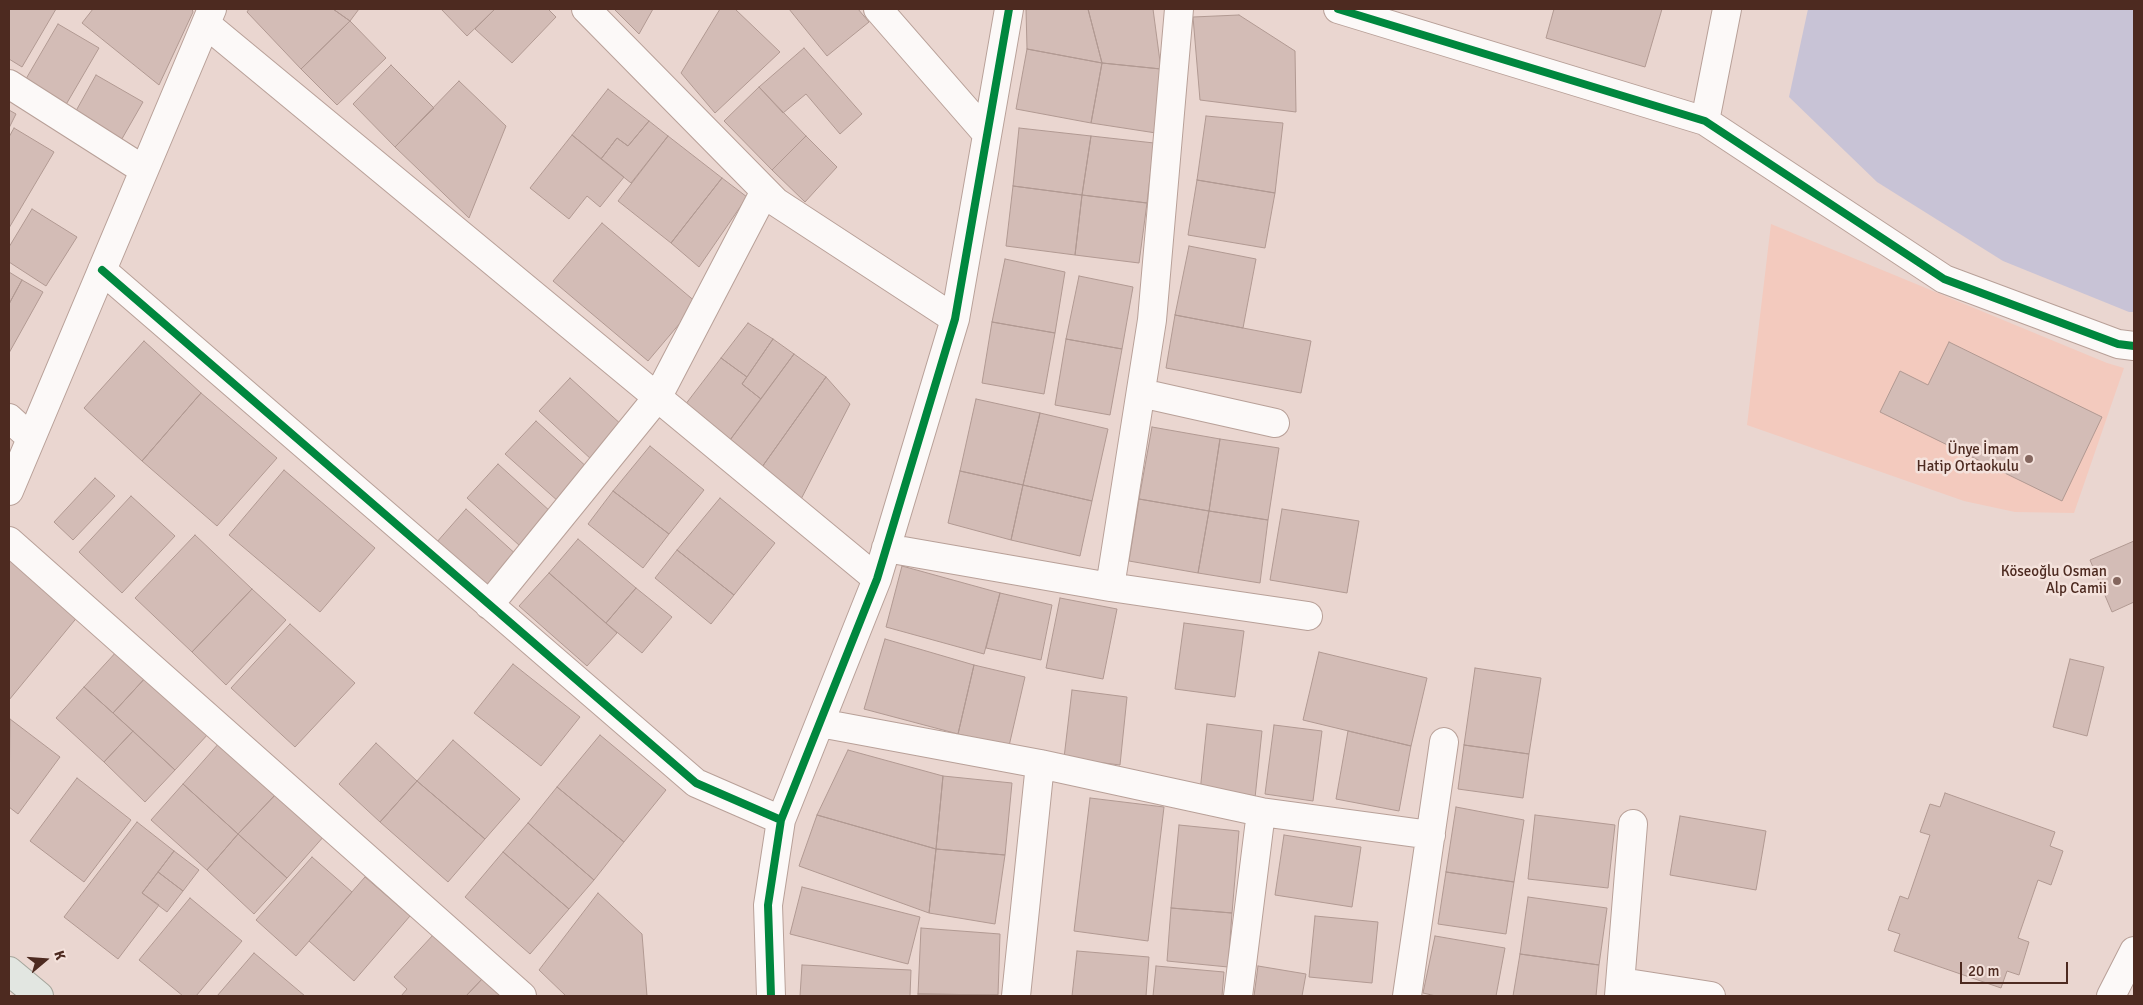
<!DOCTYPE html>
<html>
<head>
<meta charset="utf-8">
<style>
	body { margin:0 }
	#map { position:relative; width:2143px; height:1005px; overflow:hidden; background:#ead6d0; font-family:Signika,sans-serif }
	canvas { display:block }
	.frame { position:absolute; inset:0; border:10px solid #4d2a20; pointer-events:none }
	.north { position:absolute; left:20px; top:935px; width:50px; height:50px; -webkit-text-stroke:4px #f4e2dc; paint-order:stroke; rotate:72deg; font-size:14px; font-weight:700; line-height:20px; text-align:center; color:#4d2a20 }
	.north::after { content:''; display:block; margin:auto; width:18px; height:22px; background:#4d2a20; clip-path:polygon(50% 0,100% 100%,50% 72%,0 100%) }
	.scale { position:absolute; left:1960px; top:962px; width:108px; height:22px; box-sizing:border-box; border:2px solid #4d2a20; border-top:0; padding-left:6px; font-size:15px; line-height:18px; white-space:nowrap; color:#4d2a20; -webkit-text-stroke:4px #f4e2dc; paint-order:stroke }
</style>
</head>
<body>
<div id="map">
<canvas width="2143" height="1005"></canvas>
<div class="frame"></div>
<div class="north">K</div>
<div class="scale">20 m</div>
</div>
<script>
const ctx = document.querySelector('canvas').getContext('2d');
ctx.lineJoin = 'round';
function paint(path, color) { ctx.fillStyle = color; ctx.fill(path, 'evenodd'); }
const shape = rows => new Path2D(rows.map(r => 'M' + r).join(''));
function stroke(path, color, width, dash) { ctx.strokeStyle = color; ctx.lineWidth = width; ctx.lineCap = dash ? 'butt' : 'round'; ctx.setLineDash(dash || []); ctx.stroke(path); }
function drawText(font, color, halo, rows, align = 'center') {
  ctx.font = font + ' Signika,sans-serif'; ctx.lineWidth = 5; ctx.setLineDash([]); ctx.textBaseline = 'middle'; ctx.strokeStyle = halo; ctx.fillStyle = color; for (const [text, x, y, turn = 0] of rows) {
    ctx.save(); ctx.translate(x, y); ctx.rotate((+turn || 0) * Math.PI / 180); ctx.textAlign = isNaN(turn) ? turn : align; if (halo) ctx.strokeText(text, 0, 0); ctx.fillText(text, 0, 0); ctx.restore();
  }
}
const built = shape([
	[1771,224,2107,363,2124,368,2074,513,2015,512,1964,501,1747,425]
]);
const green = shape([
	[1808,9,2134,9,2134,312,2129,312,2003,261,1877,182,1789,97]
]);
const building = shape([
	[9,9,56,9,22,67,9,59,9,9],
	[93,9,192,9,193,12,159,85,82,23,93,9],
	[249,9,333,9,350,21,301,69,247,12,249,9],
	[333,9,359,9,350,21,333,9],
	[441,9,495,9,467,36,441,9],
	[495,9,548,9,556,17,512,63,475,29,495,9],
	[614,9,653,9,639,34,614,9],
	[720,9,735,9,780,52,715,113,681,73,720,9],
	[789,9,858,9,869,22,827,56,789,9],
	[1026,9,1088,9,1102,63,1027,49,1026,9],
	[1088,9,1153,9,1161,69,1102,63,1088,9],
	[1554,9,1662,9,1645,67,1546,38,1554,9],
	[1239,15,1295,51,1296,112,1200,100,1193,17,1239,15],
	[350,21,386,58,337,105,301,69,350,21],
	[58,24,99,48,64,108,23,84,58,24],
	[804,48,862,114,840,134,806,94,783,113,759,87,804,48],
	[1027,49,1102,63,1091,123,1016,109,1027,49],
	[1102,63,1161,69,1156,133,1091,123,1102,63],
	[391,65,434,108,395,147,353,104,391,65],
	[96,75,143,102,119,144,72,118,96,75],
	[459,81,506,126,469,218,395,147,459,81],
	[759,87,806,136,772,170,724,121,759,87],
	[608,89,649,121,628,146,617,138,601,159,572,135,608,89],
	[9,110,16,114,9,128,9,110],
	[1206,116,1283,123,1275,193,1197,180,1206,116],
	[649,121,668,136,631,183,601,159,617,138,628,146,649,121],
	[14,128,54,152,9,228,9,137,14,128],
	[1019,128,1091,136,1082,195,1013,186,1019,128],
	[572,135,624,177,600,207,587,196,569,219,530,188,572,135],
	[668,136,722,178,671,243,618,201,668,136],
	[806,136,837,167,805,202,772,170,806,136],
	[1091,136,1154,143,1147,203,1082,195,1091,136],
	[722,178,747,197,699,267,671,243,722,178],
	[1197,180,1275,193,1265,248,1188,235,1197,180],
	[1013,186,1082,195,1075,255,1006,246,1013,186],
	[1082,195,1147,203,1139,263,1075,255,1082,195],
	[32,209,77,237,46,286,9,262,9,247,32,209],
	[602,223,697,303,648,361,553,281,602,223],
	[1189,246,1256,259,1243,328,1175,315,1189,246],
	[1005,259,1065,272,1055,333,992,322,1005,259],
	[9,272,22,280,9,304,9,272],
	[1079,276,1133,287,1122,349,1066,339,1079,276],
	[22,280,43,292,9,353,9,304,22,280],
	[1175,315,1311,341,1301,393,1166,368,1175,315],
	[992,322,1055,333,1044,394,982,383,992,322],
	[748,323,773,339,747,377,721,358,748,323],
	[773,339,794,354,761,399,742,384,773,339],
	[1066,339,1122,349,1110,415,1055,405,1066,339],
	[144,341,201,393,142,461,84,408,144,341],
	[1949,342,2102,417,2062,501,1880,412,1900,371,1928,385,1949,342],
	[794,354,826,377,762,467,730,440,794,354],
	[721,358,747,377,742,384,761,399,730,440,685,405,721,358],
	[826,377,850,404,798,505,762,467,826,377],
	[570,378,623,426,592,460,539,411,570,378],
	[201,393,277,458,217,526,142,461,201,393],
	[976,399,1040,413,1023,485,960,471,976,399],
	[1040,413,1108,429,1092,501,1023,485,1040,413],
	[536,421,589,469,559,502,505,454,536,421],
	[1152,427,1220,439,1209,511,1139,499,1152,427],
	[1220,439,1279,448,1268,520,1209,511,1220,439],
	[650,446,704,490,669,534,613,491,650,446],
	[498,464,551,512,520,546,467,498,498,464],
	[284,470,375,548,320,612,229,535,284,470],
	[960,471,1023,485,1011,540,948,523,960,471],
	[95,478,115,496,73,540,54,522,95,478],
	[1023,485,1092,501,1080,556,1011,540,1023,485],
	[613,491,669,534,643,568,588,524,613,491],
	[131,496,175,536,122,593,79,552,131,496],
	[720,498,775,543,734,595,677,550,720,498],
	[1139,499,1209,511,1198,573,1129,561,1139,499],
	[466,509,519,557,489,592,436,543,466,509],
	[1282,509,1359,521,1347,593,1270,580,1282,509],
	[1209,511,1268,520,1260,583,1198,573,1209,511],
	[195,535,252,589,192,652,135,598,195,535],
	[578,539,636,588,606,623,549,573,578,539],
	[2134,541,2134,602,2112,612,2090,560,2134,541],
	[677,550,734,595,711,624,655,578,677,550],
	[12,559,79,615,9,700,9,563,12,559],
	[902,566,1000,593,984,654,886,627,902,566],
	[549,573,617,633,587,666,519,606,549,573],
	[636,588,672,617,642,653,606,623,636,588],
	[252,589,286,620,226,685,192,652,252,589],
	[1000,593,1052,605,1041,660,986,648,1000,593],
	[1060,598,1117,609,1103,679,1046,668,1060,598],
	[1184,623,1244,631,1235,697,1175,689,1184,623],
	[290,624,355,683,295,747,231,688,290,624],
	[885,639,974,665,958,734,864,709,885,639],
	[118,650,147,676,113,713,84,687,118,650],
	[1319,652,1427,678,1411,746,1303,720,1319,652],
	[2070,659,2104,667,2087,736,2053,727,2070,659],
	[513,664,580,717,541,766,474,713,513,664],
	[974,665,1025,677,1009,746,958,734,974,665],
	[1475,668,1541,678,1529,754,1464,745,1475,668],
	[147,676,209,733,175,770,113,713,147,676],
	[84,687,133,731,104,762,56,718,84,687],
	[1072,690,1127,697,1120,765,1064,758,1072,690],
	[10,719,60,757,18,814,9,807,10,719],
	[1207,724,1262,731,1255,798,1200,792,1207,724],
	[1274,725,1322,731,1313,801,1265,794,1274,725],
	[133,731,175,770,145,802,104,762,133,731],
	[1348,731,1411,746,1399,811,1336,799,1348,731],
	[600,735,666,790,624,842,557,787,600,735],
	[453,740,520,799,485,839,417,781,453,740],
	[220,742,277,793,238,834,183,784,220,742],
	[376,743,417,781,380,822,339,784,376,743],
	[1464,745,1529,754,1523,798,1458,789,1464,745],
	[848,750,943,776,936,849,817,815,848,750],
	[943,776,1012,783,1005,855,936,849,943,776],
	[77,778,131,820,84,882,30,841,77,778],
	[417,781,485,839,448,882,380,822,417,781],
	[183,784,238,834,207,870,151,820,183,784],
	[557,787,624,842,594,880,528,823,557,787],
	[277,793,325,835,287,878,238,834,277,793],
	[1945,793,2055,832,2050,846,2063,851,2051,885,2038,880,2018,938,2029,942,2019,975,2007,971,2001,988,1894,951,1900,934,1888,930,1900,896,1908,899,1930,835,1920,832,1930,804,1940,807,1945,793],
	[1090,798,1164,807,1148,941,1074,931,1090,798],
	[1456,807,1524,820,1514,882,1446,872,1456,807],
	[817,815,936,849,929,913,799,866,817,815],
	[1535,815,1615,825,1608,888,1528,879,1535,815],
	[1680,816,1766,831,1756,890,1670,875,1680,816],
	[137,822,174,851,142,893,159,905,118,959,64,917,137,822],
	[528,823,594,880,569,909,503,852,528,823],
	[1179,825,1239,831,1232,913,1171,908,1179,825],
	[238,834,287,878,254,914,207,870,238,834],
	[1284,835,1361,847,1352,907,1275,895,1284,835],
	[936,849,1005,855,995,924,929,913,936,849],
	[174,851,199,870,183,891,158,872,174,851],
	[503,852,569,909,530,954,465,897,503,852],
	[312,857,352,892,296,956,256,920,312,857],
	[158,872,183,891,167,912,142,893,158,872],
	[1446,872,1514,882,1506,934,1438,924,1446,872],
	[365,877,410,916,354,981,309,941,365,877],
	[802,887,920,917,908,964,790,934,802,887],
	[598,893,642,934,647,996,566,996,539,970,598,893],
	[1528,897,1607,908,1599,965,1520,954,1528,897],
	[190,898,242,941,196,996,183,996,139,960,190,898],
	[1171,908,1232,913,1228,967,1167,961,1171,908],
	[1315,916,1378,922,1372,983,1309,977,1315,916],
	[921,928,1000,934,998,995,918,994,921,928],
	[434,934,483,978,466,996,401,996,407,989,394,977,434,934],
	[1435,936,1505,948,1496,996,1436,996,1423,993,1435,936],
	[1077,951,1149,957,1146,996,1072,996,1077,951],
	[254,953,305,996,217,996,254,953],
	[1520,954,1599,965,1596,996,1513,996,1520,954],
	[802,965,911,970,910,996,800,996,802,965],
	[1156,966,1224,972,1222,996,1153,996,1156,966],
	[1258,966,1306,974,1302,996,1254,996,1258,966],
	[483,978,503,996,466,996,483,978],
	[918,994,998,995,998,996,918,996,918,994]
]);
const minor = shape([
	[586,9,776,202,955,319],
	[878,9,987,134],
	[1338,9,1705,121,1944,279,2118,344,2134,346],
	[206,24,877,579],
	[9,84,144,170],
	[1705,121,1727,9],
	[102,270,696,783,781,820],
	[1141,393,1275,423],
	[9,418,31,438],
	[9,491,212,9],
	[9,541,522,996],
	[886,548,1110,587,1308,616],
	[1110,587,1152,320,1179,9],
	[489,605,657,398,765,191],
	[820,723,1040,764,1261,812],
	[1621,982,1711,996],
	[771,996,768,905,781,820,877,579,955,319,1009,9],
	[1016,996,1040,764],
	[1238,996,1261,812,1431,835],
	[1407,996,1444,742],
	[1619,996,1633,824],
	[2111,996,2134,951]
]);
const major = shape([
	[9,971,39,996]
]);
const cycleway = shape([
	[1338,9,1705,121,1944,279,2118,344,2134,346],
	[102,270,696,783,781,820],
	[771,996,768,905,781,820,877,579,955,319,1009,9]
]);
const markers = [
	[2029,459,5,"#84665e"],
	[2117,581,5,"#84665e"]
];
const poiNames = [
	["Ünye İmam",2019,450],
	["Hatip Ortaokulu",2019,467],
	["Köseoğlu Osman",2107,572],
	["Alp Camii",2107,589]
];
paint(built, '#f3cabe');
paint(green, '#c8c3d6');
paint(building, '#d3bcb6');
stroke(building, '#b19992', 1);
stroke(minor, '#b8a098', 30);
stroke(major, '#a5a59b', 30);
stroke(minor, '#fcf9f8', 28);
stroke(major, '#e2e6e1', 28);
stroke(cycleway, '#00873e', 8);
for (const [x, y, r, color] of markers) { const dot = new Path2D(); dot.arc(x, y, r, 0, 2 * Math.PI); ctx.fillStyle = color; ctx.fill(dot); stroke(dot, '#f4e2dc', 2); }
drawText('15px', '#4d2a20', '#f4e2dc', poiNames, 'right');
</script>
</body>
</html>
